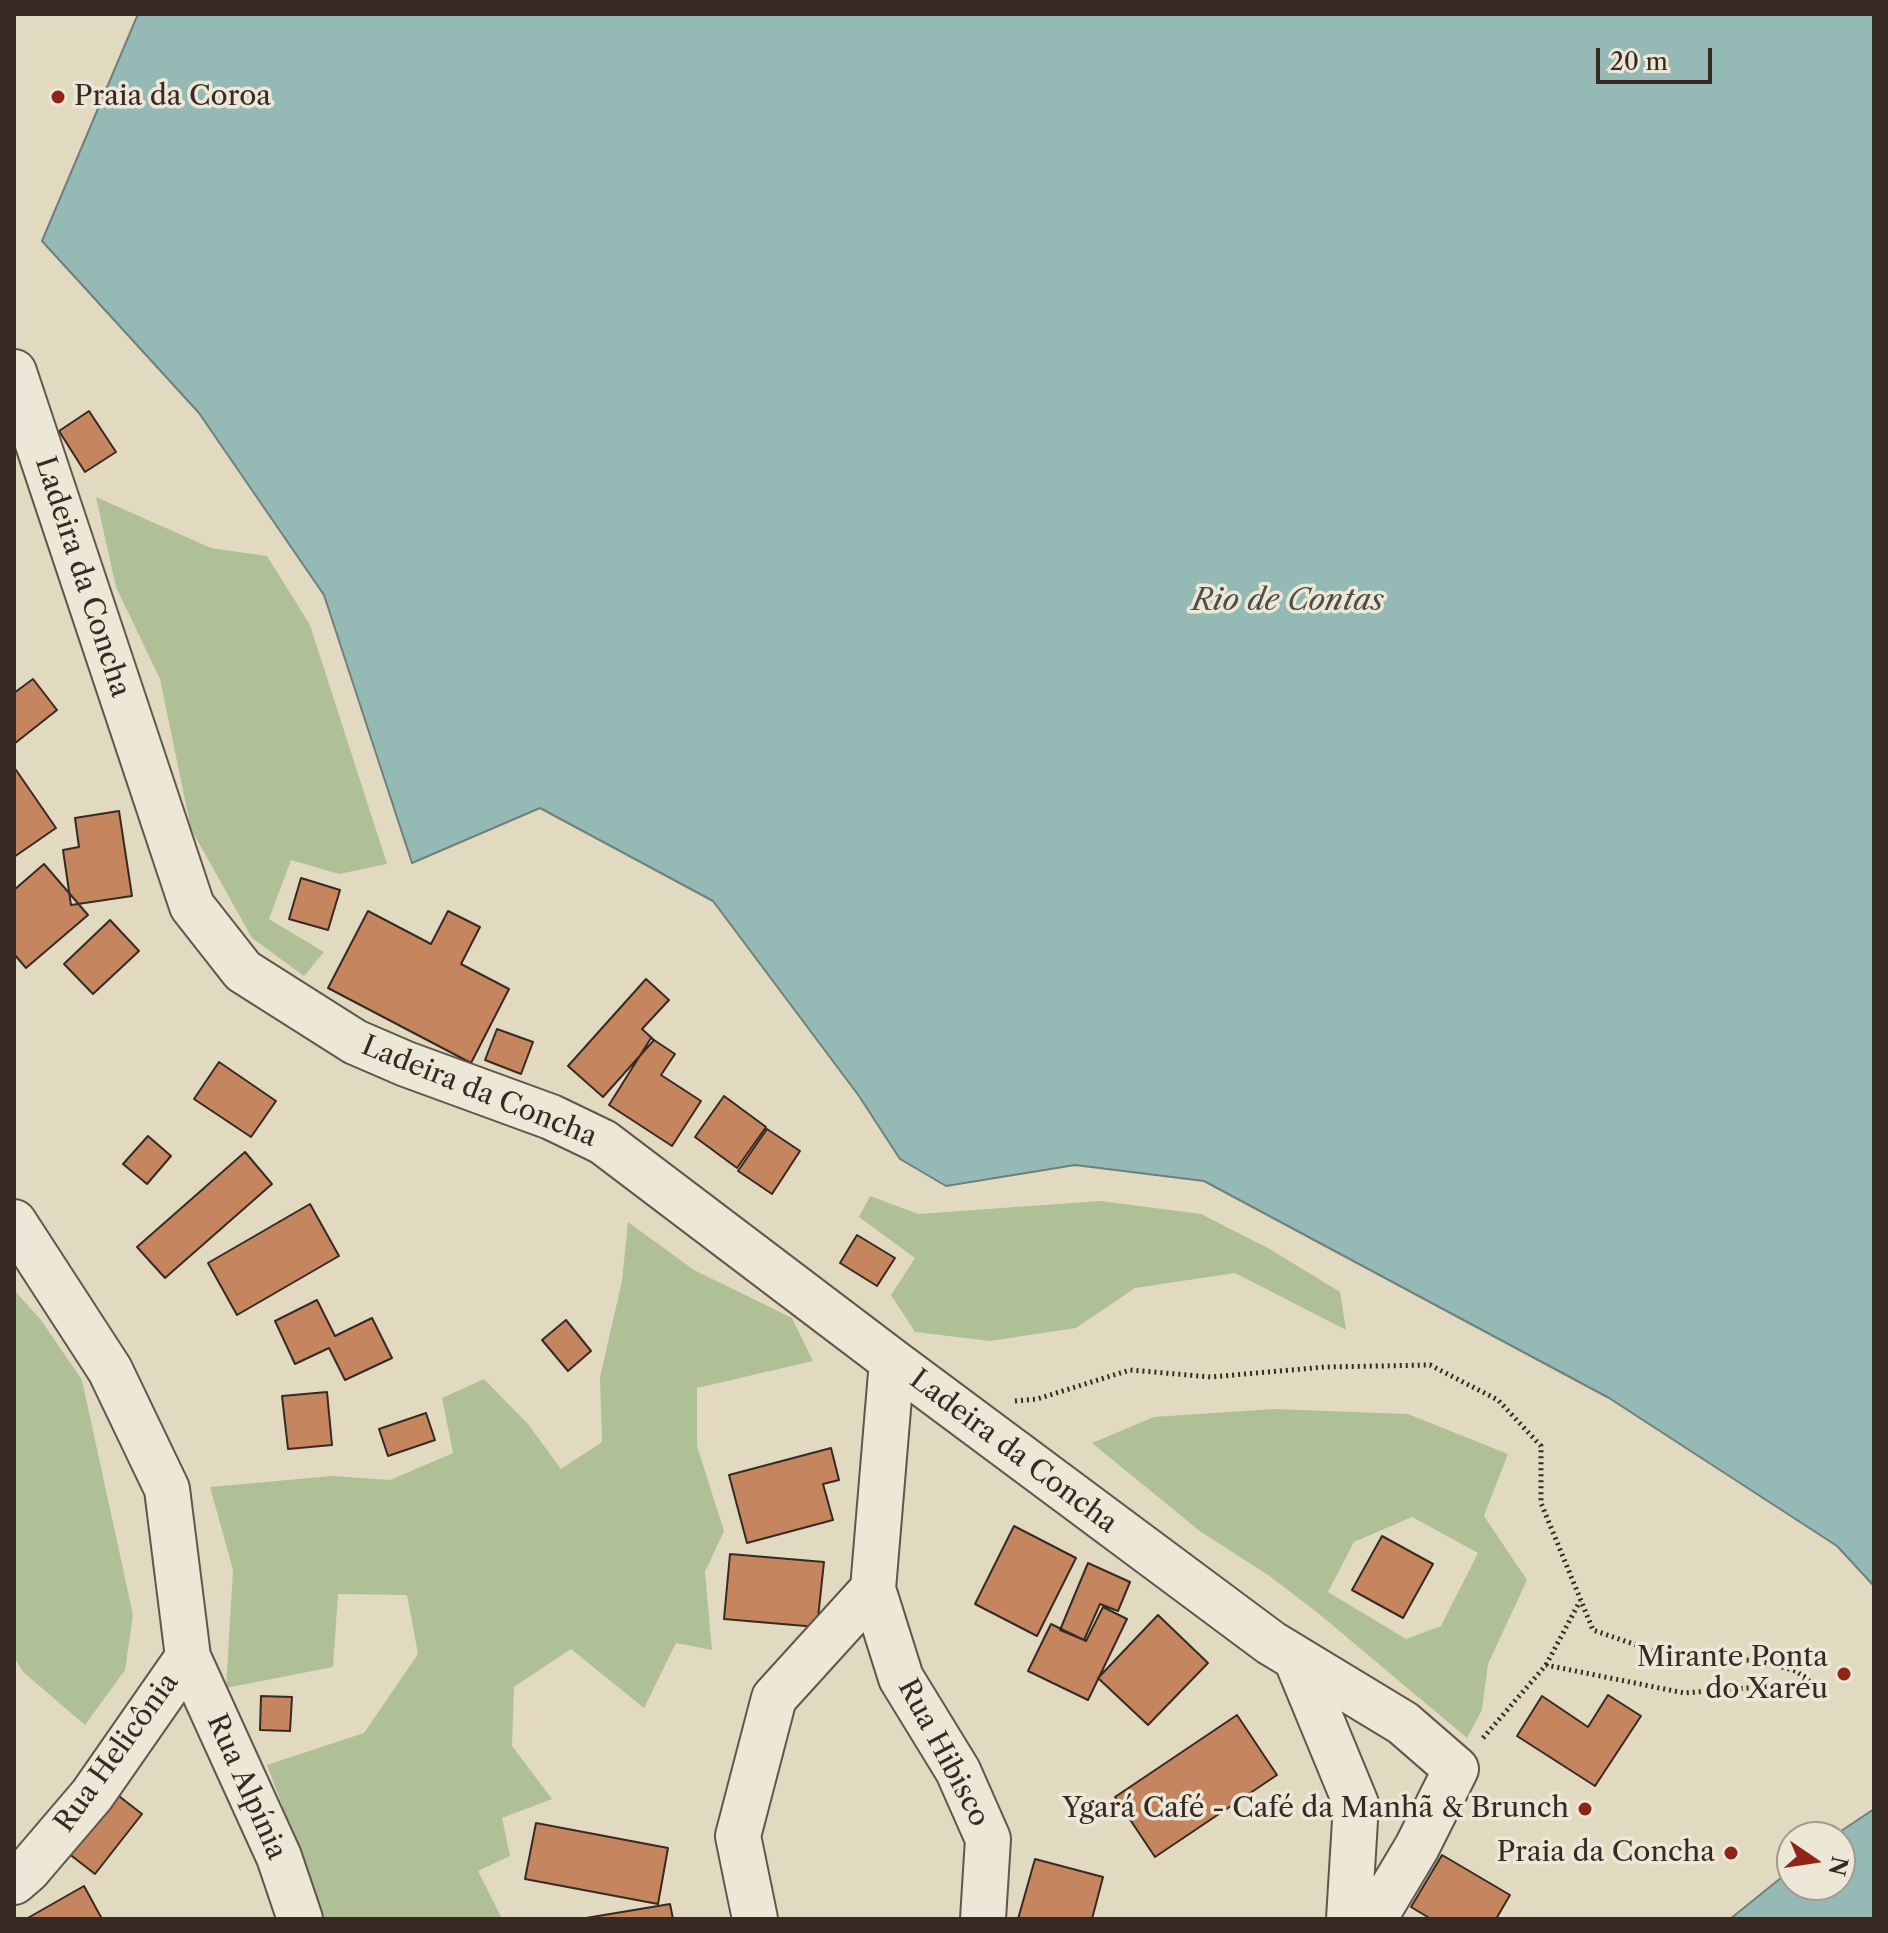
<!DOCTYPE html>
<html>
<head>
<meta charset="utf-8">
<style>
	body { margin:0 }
	#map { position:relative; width:1888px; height:1933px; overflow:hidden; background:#e2dac0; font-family:"Libre Caslon Text",serif }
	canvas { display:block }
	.frame { position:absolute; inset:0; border:16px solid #372a25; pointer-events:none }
	.north { position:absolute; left:1776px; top:1821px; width:80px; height:80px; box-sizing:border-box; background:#ece7d6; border:2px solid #a49b8f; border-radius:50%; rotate:103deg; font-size:22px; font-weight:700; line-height:32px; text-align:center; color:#372a25 }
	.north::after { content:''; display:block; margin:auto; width:28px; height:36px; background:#8f2418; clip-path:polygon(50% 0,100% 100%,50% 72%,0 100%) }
	.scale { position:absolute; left:1596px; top:48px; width:116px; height:36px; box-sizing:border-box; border:4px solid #372a25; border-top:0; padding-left:10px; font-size:24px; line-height:28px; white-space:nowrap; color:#372a25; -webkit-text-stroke:6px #ece7d6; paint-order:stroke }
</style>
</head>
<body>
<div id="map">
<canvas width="1888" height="1933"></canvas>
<div class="frame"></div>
<div class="north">N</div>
<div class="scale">20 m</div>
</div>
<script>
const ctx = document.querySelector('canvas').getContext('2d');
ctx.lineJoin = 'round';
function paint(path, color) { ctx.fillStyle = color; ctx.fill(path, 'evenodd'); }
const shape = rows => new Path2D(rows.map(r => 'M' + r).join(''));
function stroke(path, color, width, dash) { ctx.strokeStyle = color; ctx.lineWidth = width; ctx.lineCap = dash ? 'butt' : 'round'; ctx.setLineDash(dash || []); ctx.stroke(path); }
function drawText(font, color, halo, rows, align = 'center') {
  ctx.font = font + ' "Libre Caslon Text",serif'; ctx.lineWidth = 7; ctx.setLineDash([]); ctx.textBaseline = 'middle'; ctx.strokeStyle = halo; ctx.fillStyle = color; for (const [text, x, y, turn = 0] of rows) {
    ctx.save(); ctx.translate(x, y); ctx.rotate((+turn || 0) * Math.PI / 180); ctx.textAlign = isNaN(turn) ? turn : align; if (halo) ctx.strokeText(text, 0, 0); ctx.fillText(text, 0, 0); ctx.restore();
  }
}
const green = shape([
	[96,497,211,548,267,556,310,625,387,864,339,874,291,860,269,919,324,952,304,976,252,938,191,829,160,679,116,587],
	[870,1196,918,1214,1100,1201,1201,1214,1268,1248,1340,1292,1346,1330,1235,1273,1135,1288,1076,1328,990,1341,915,1332,891,1295,915,1258,859,1217],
	[628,1222,694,1270,792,1318,813,1361,697,1388,697,1446,724,1531,705,1572,712,1650,676,1643,644,1708,571,1649,514,1687,512,1746,552,1799,502,1818,510,1856,478,1871,502,1919,325,1919,267,1765,364,1733,418,1654,407,1595,338,1594,333,1667,226,1688,233,1570,210,1487,332,1476,390,1480,453,1453,442,1398,484,1379,528,1424,561,1469,602,1442,600,1377,622,1281],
	[14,1290,41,1320,82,1380,133,1615,125,1670,85,1725,23,1672,14,1657],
	[1274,1409,1408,1414,1508,1454,1484,1516,1527,1580,1488,1664,1482,1710,1467,1738,1318,1613,1268,1575,1201,1532,1092,1443,1154,1417],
	[1412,1517,1478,1553,1441,1626,1406,1639,1328,1592,1354,1542]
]);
const water = shape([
	[138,14,1874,14,1874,1586,1837,1546,1609,1398,1204,1181,1075,1165,946,1186,900,1159,859,1096,713,901,540,808,412,863,324,595,199,413,42,241,138,14],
	[1874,1809,1874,1919,1730,1919,1792,1869,1792,1885,1840,1885,1840,1837,1832,1837,1874,1809]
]);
const building = shape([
	[89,411,116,452,85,472,59,431,89,411],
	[33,679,57,710,14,744,14,693,33,679],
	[16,770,56,828,14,857,14,772,16,770],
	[119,811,132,896,71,905,63,850,79,847,75,818,119,811],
	[44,864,88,915,26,968,14,954,14,890,44,864],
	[301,878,340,890,328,930,289,919,301,878],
	[368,911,431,944,448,911,480,927,461,964,509,989,471,1063,328,988,368,911],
	[110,920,139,951,93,994,64,964,110,920],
	[646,979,669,1000,642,1029,654,1040,603,1097,568,1066,646,979],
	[497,1029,533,1042,521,1074,485,1060,497,1029],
	[651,1038,675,1054,661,1075,701,1101,672,1146,609,1105,651,1038],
	[219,1062,276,1101,251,1137,194,1099,219,1062],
	[724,1096,766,1127,737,1168,695,1137,724,1096],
	[767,1129,800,1151,772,1194,738,1171,767,1129],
	[148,1136,171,1156,147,1184,123,1164,148,1136],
	[245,1152,272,1184,165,1278,137,1247,245,1152],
	[310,1204,339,1256,237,1315,208,1263,310,1204],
	[857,1235,895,1258,877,1286,840,1263,857,1235],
	[317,1300,335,1336,372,1318,392,1358,345,1380,329,1348,295,1364,275,1321,317,1300],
	[566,1320,591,1351,568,1371,542,1340,566,1320],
	[327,1392,332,1445,288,1449,282,1396,327,1392],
	[426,1413,435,1440,388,1456,379,1429,426,1413],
	[831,1448,839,1480,823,1484,833,1520,747,1543,729,1475,831,1448],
	[1014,1526,1076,1558,1037,1636,975,1604,1014,1526],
	[1382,1536,1433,1564,1403,1618,1352,1590,1382,1536],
	[730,1554,824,1562,817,1627,724,1619,730,1554],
	[1088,1563,1130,1582,1118,1611,1100,1604,1084,1640,1060,1630,1088,1563],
	[1103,1607,1127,1619,1088,1700,1028,1671,1051,1624,1086,1641,1103,1607],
	[1158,1615,1208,1663,1148,1725,1098,1678,1158,1615],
	[1608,1695,1641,1716,1595,1786,1517,1736,1542,1696,1588,1727,1608,1695],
	[261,1696,292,1697,290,1731,260,1730,261,1696],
	[1237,1715,1277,1775,1155,1857,1115,1797,1237,1715],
	[106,1786,142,1814,95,1874,59,1846,106,1786],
	[536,1823,668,1848,658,1904,525,1879,536,1823],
	[1442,1855,1510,1895,1496,1919,1431,1919,1411,1907,1442,1855],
	[1035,1859,1103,1877,1092,1919,1018,1919,1035,1859],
	[84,1886,102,1919,26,1919,84,1886],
	[670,1904,673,1919,580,1919,670,1904]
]);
const path = shape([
	[1015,1401,1037,1399,1130,1370,1211,1377,1325,1367,1430,1365,1498,1400,1541,1446,1541,1503,1593,1630,1665,1655,1760,1661,1796,1671,1812,1683],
	[1546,1665,1580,1601],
	[1483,1738,1546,1665,1684,1693,1812,1683]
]);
const street = shape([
	[14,372,192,906,243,971,355,1042,406,1064,551,1117,603,1142,892,1361,1271,1643,1403,1723,1456,1769,1417,1847,1374,1919],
	[14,1222,110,1370,167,1489,188,1657,279,1857,300,1919],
	[892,1361,873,1589,901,1678,958,1771,988,1839,983,1919],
	[1297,1661,1356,1804,1349,1919],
	[14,1882,28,1870,92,1795,188,1657],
	[755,1919,738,1836,774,1698,873,1589]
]);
const markers = [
	[58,97,8,"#8f2418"],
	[1844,1674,8,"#8f2418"],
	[1585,1809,8,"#8f2418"],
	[1731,1853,8,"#8f2418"]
];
const poiNames = [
	["Praia da Coroa",74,97,"left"],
	["Mirante Ponta",1828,1658],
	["do Xaréu",1828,1690],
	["Ygará Café - Café da Manhã & Brunch",1569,1809],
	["Praia da Concha",1715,1853]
];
const streetNames = [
	["Ladeira da Concha",82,577,72],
	["Ladeira da Concha",479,1092,22],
	["Ladeira da Concha",1013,1452,37],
	["Rua Helicônia",117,1753,-54],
	["Rua Hibisco",943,1753,62],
	["Rua Alpínia",246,1787,66]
];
const waterNames = [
	["Rio de Contas",1288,601]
];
paint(green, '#afc096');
paint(water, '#95bab6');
stroke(water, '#6f807c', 2);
paint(building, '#c4855f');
stroke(building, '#372a25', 2);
stroke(street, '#62564c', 48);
stroke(path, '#372a25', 5, [2, 4]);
stroke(street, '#ece7d6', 44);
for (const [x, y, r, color] of markers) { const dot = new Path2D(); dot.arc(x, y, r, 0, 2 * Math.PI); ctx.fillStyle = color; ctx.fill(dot); stroke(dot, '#ece7d6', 3); }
drawText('28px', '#372a25', '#ece7d6', poiNames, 'right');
drawText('28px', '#372a25', '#ece7d6', streetNames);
drawText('italic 30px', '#4e4e49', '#ece7d6', waterNames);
</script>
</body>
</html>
